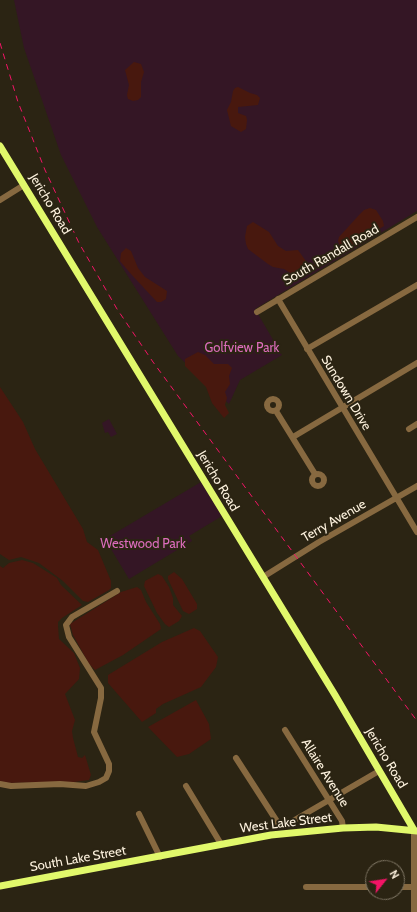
<!DOCTYPE html>
<html>
<head>
<meta charset="utf-8">
<style>
	body { margin:0 }
	#map { position:relative; width:417px; height:912px; overflow:hidden; background:#2b2413; font-family:Cabin,sans-serif }
	canvas { display:block }
	.north { position:absolute; left:365px; top:860px; width:40px; height:40px; box-sizing:border-box; background:#2b2413; border:1px solid #7f7664; border-radius:50%; rotate:60deg; font-size:11px; font-weight:700; line-height:16px; text-align:center; color:#fdf2de }
	.north::after { content:''; display:block; margin:auto; width:14px; height:18px; background:#f31466; clip-path:polygon(50% 0,100% 100%,50% 72%,0 100%) }
</style>
</head>
<body>
<div id="map">
<canvas width="417" height="912"></canvas>
<div class="north">N</div>
</div>
<script>
const ctx = document.querySelector('canvas').getContext('2d');
ctx.lineJoin = 'round';
function paint(path, color) { ctx.fillStyle = color; ctx.fill(path, 'evenodd'); }
const shape = rows => new Path2D(rows.map(r => 'M' + r).join(''));
function stroke(path, color, width, dash) { ctx.strokeStyle = color; ctx.lineWidth = width; ctx.lineCap = dash ? 'butt' : 'round'; ctx.setLineDash(dash || []); ctx.stroke(path); }
function drawText(font, color, halo, rows, align = 'center') {
  ctx.font = font + ' Cabin,sans-serif'; ctx.lineWidth = 4; ctx.setLineDash([]); ctx.textBaseline = 'middle'; ctx.strokeStyle = halo; ctx.fillStyle = color; for (const [text, x, y, turn = 0] of rows) {
    ctx.save(); ctx.translate(x, y); ctx.rotate((+turn || 0) * Math.PI / 180); ctx.textAlign = isNaN(turn) ? turn : align; if (halo) ctx.strokeText(text, 0, 0); ctx.fillText(text, 0, 0); ctx.restore();
  }
}
const green = shape([
	[14,0,417,0,417,211,255,309,282,355,240,380,229,404,178,356,97,227,61,155,24,48],
	[109,419,117,434,111,437,108,432,105,433,102,423],
	[201,482,222,516,189,536,192,541,129,579,105,539]
]);
const water = shape([
	[134,62,141,64,144,72,141,82,141,97,138,100,133,101,128,99,127,95,129,85,125,70],
	[238,87,250,93,257,95,260,98,258,105,238,107,238,113,246,116,247,120,246,129,241,132,231,126,227,110,231,102,233,91,235,88],
	[370,208,376,210,383,221,384,226,342,252,338,241,339,237,359,215,364,210],
	[253,222,269,232,278,246,286,251,298,250,308,264,318,265,297,277,284,269,273,267,268,264,248,249,246,244,245,237,247,226],
	[126,248,131,251,138,268,145,277,167,291,166,299,161,302,157,302,131,274,120,261,121,253],
	[198,352,205,355,214,364,228,364,232,368,229,376,230,384,225,392,227,398,225,405,229,413,224,418,212,403,206,387,185,366,185,359],
	[0,387,23,422,35,449,83,529,87,542,98,550,111,581,111,588,109,590,88,602,83,601,63,581,39,563,21,557,9,560,0,554],
	[22,560,33,563,57,578,61,585,82,605,62,618,58,622,58,626,59,639,74,653,80,668,79,679,65,694,75,720,72,731,73,738,78,757,82,758,85,755,91,775,89,780,74,782,0,783,0,566,3,568,9,563],
	[174,572,182,579,197,604,197,609,189,614,183,611,168,579,168,576],
	[158,574,162,576,169,587,173,598,173,605,182,616,179,621,169,627,165,624,157,613,144,586,145,581],
	[137,587,141,590,146,602,160,624,161,629,123,655,95,670,89,664,73,635,70,624,121,592],
	[194,628,200,631,218,657,216,667,201,687,163,704,156,709,156,713,142,722,108,683,108,675,162,642],
	[196,700,209,724,211,739,189,754,177,757,148,727]
]);
const minor = shape([
	[0,200,24,185],
	[278,299,417,532],
	[257,312,417,217],
	[307,349,417,285],
	'267 405a6 6 0 1 1 12 0a6 6 0 1 1-12 0Z',
	[276,411,315,474],
	[409,429,417,424],
	[293,437,417,363],
	'312 480a6 6 0 1 1 12 0a6 6 0 1 1-12 0Z',
	[263,577,319,542,417,486],
	[285,730,342,821,343,828],
	[236,758,278,823,286,825],
	[0,784,11,786,60,784,86,786,99,782,106,778,109,771,109,764,94,732,101,698,101,688,69,637,66,625,72,617,117,591],
	[186,786,221,844],
	[139,814,160,857],
	[286,825,379,771],
	[306,887,373,887],
	[397,887,417,887],
	[414,912,414,830]
]);
const major = shape([
	[0,146,335,695,414,830],
	[0,886,271,835,343,828,376,827,417,831]
]);
const rail = shape([
	[0,43,18,102,45,170,79,243,117,309,153,362,417,721]
]);
const streetNames = [
	["Jericho Road",50,204,59],
	["South Randall Road",331,255,-30],
	["Sundown Drive",346,393,59],
	["Jericho Road",218,481,59],
	["Terry Avenue",334,521,-30],
	["Jericho Road",386,758,59],
	["Allaire Avenue",325,773,58],
	["West Lake Street",286,823,-7],
	["South Lake Street",78,859,-10]
];
const parkNames = [
	["Golfview Park",242,348],
	["Westwood Park",143,544]
];
paint(green, '#341625');
paint(water, '#48180e');
stroke(minor, '#876940', 6);
stroke(major, '#e1f86b', 7);
stroke(rail, '#f31466', 1, [6, 5]);
drawText('13px', '#fdf2de', '#2b2413', streetNames);
drawText('13px', '#dc6cbc', '#2b2413', parkNames);
</script>
</body>
</html>
